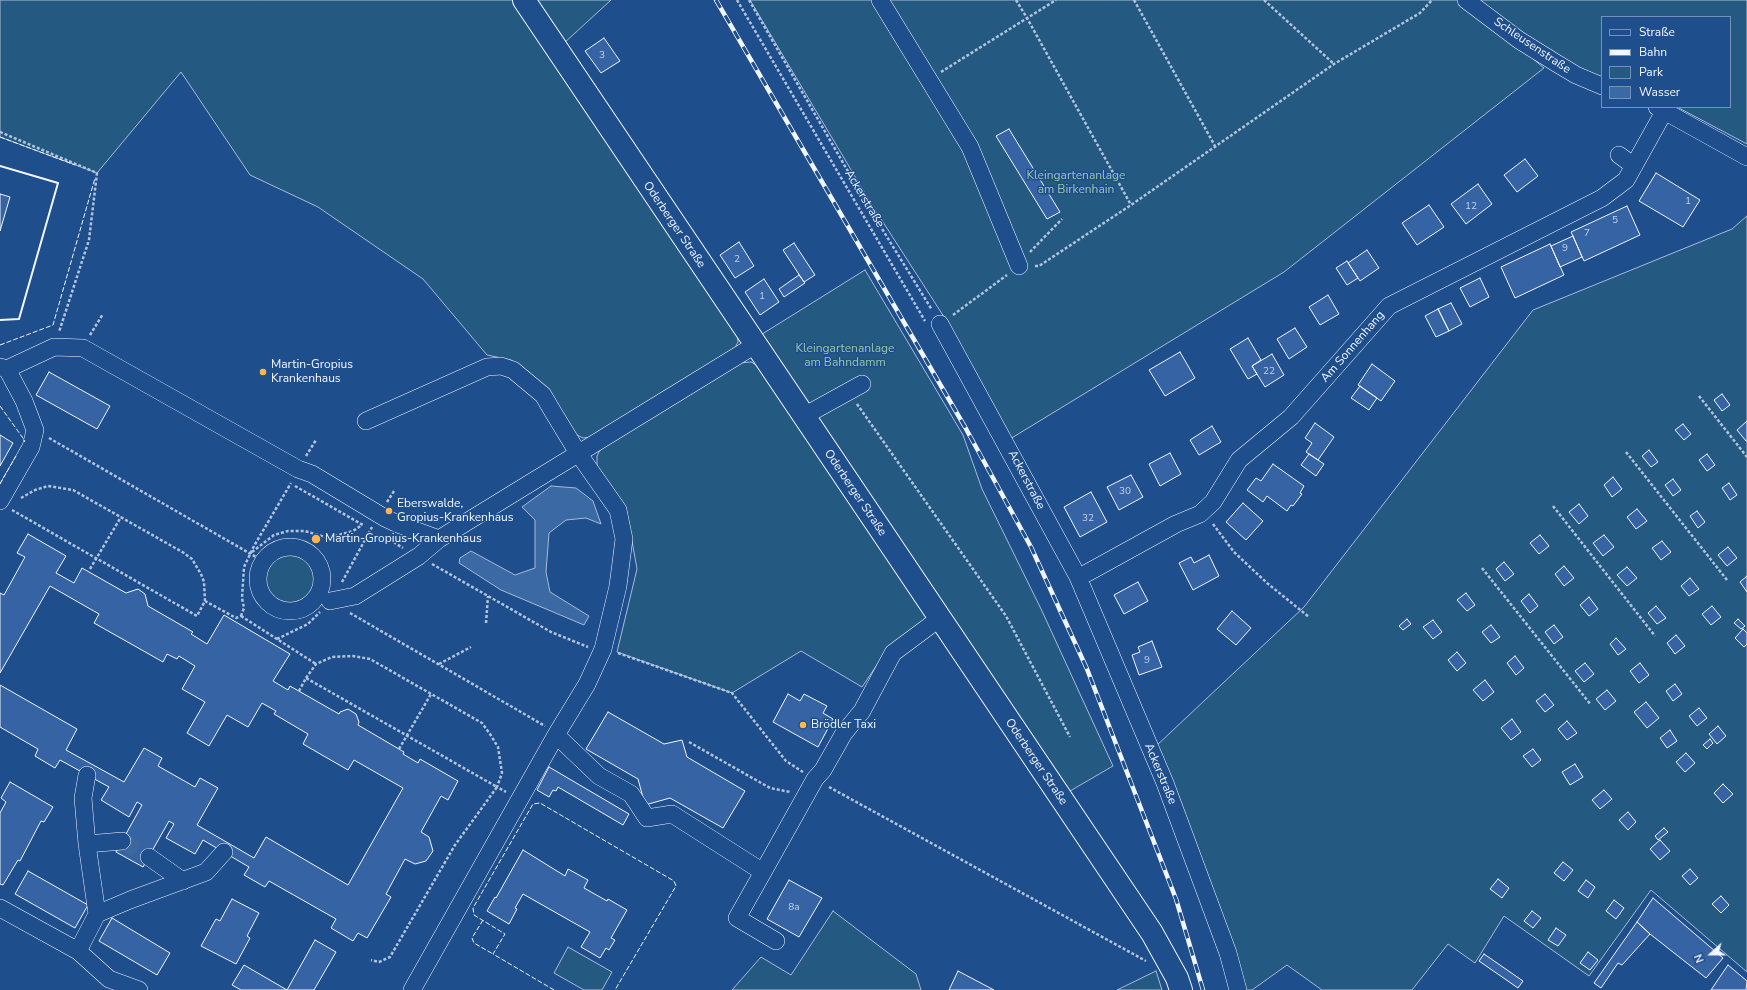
<!DOCTYPE html>
<html>
<head>
<meta charset="utf-8">
<style>
	body { margin:0 }
	#map { position:relative; width:1747px; height:990px; overflow:hidden; background:#1f4e8c; font-family:"Nunito Sans",sans-serif }
	canvas { display:block }
	.legend { position:absolute; left:1601px; top:16px; width:130px; height:92px; box-sizing:border-box; background:#1f4e8c; border:1px solid #7391ba; margin:0; padding:5px 7px; list-style:none; font-size:12px; color:#f2f6ff }
	.legend li { display:flex; align-items:center; gap:8px; height:20px }
	.legend b { width:20px; border:1px solid #7391ba }
	.north { position:absolute; left:1691px; top:934px; width:40px; height:40px; -webkit-text-stroke:3px #1f4e8c; paint-order:stroke; rotate:249deg; font-size:11px; font-weight:700; line-height:16px; text-align:center; color:#f2f6ff }
	.north::after { content:''; display:block; margin:auto; width:14px; height:18px; background:#f2f6ff; clip-path:polygon(50% 0,100% 100%,50% 72%,0 100%) }
</style>
</head>
<body>
<div id="map">
<canvas width="1747" height="990"></canvas>
<ul class="legend">
<li><b style="height:5px;background:#1f4e8c"></b>Straße</li>
<li><b style="height:5px;background:#f2f6ff"></b>Bahn</li>
<li><b style="height:11px;background:#245a82"></b>Park</li>
<li><b style="height:11px;background:#3b69a3"></b>Wasser</li>
</ul>
<div class="north">N</div>
</div>
<script>
const ctx = document.querySelector('canvas').getContext('2d');
ctx.lineJoin = 'round';
function paint(path, color) { ctx.fillStyle = color; ctx.fill(path, 'evenodd'); }
const shape = rows => new Path2D(rows.map(r => 'M' + r).join(''));
function stroke(path, color, width, dash) { ctx.strokeStyle = color; ctx.lineWidth = width; ctx.lineCap = dash ? 'butt' : 'round'; ctx.setLineDash(dash || []); ctx.stroke(path); }
function drawText(font, color, halo, rows, align = 'center') {
  ctx.font = font + ' "Nunito Sans",sans-serif'; ctx.lineWidth = 3; ctx.setLineDash([]); ctx.textBaseline = 'middle'; ctx.strokeStyle = halo; ctx.fillStyle = color; for (const [text, x, y, turn = 0] of rows) {
    ctx.save(); ctx.translate(x, y); ctx.rotate((+turn || 0) * Math.PI / 180); ctx.textAlign = isNaN(turn) ? turn : align; if (halo) ctx.strokeText(text, 0, 0); ctx.fillText(text, 0, 0); ctx.restore();
  }
}
const green = shape([
	[0,0,515,0,736,325,738,342,734,350,591,437,583,438,575,434,563,420,530,373,511,360,487,355,423,279,318,207,250,175,181,72,97,173,0,137,0,0],
	[532,0,611,0,562,45,532,0],
	[750,0,1463,0,1544,68,1284,272,1010,439,946,320,872,205,750,0],
	[1466,0,1747,0,1747,144,1677,107,1730,107,1730,17,1602,17,1602,79,1578,70,1466,0],
	[1747,216,1747,972,1651,890,1589,976,1504,916,1475,963,1448,944,1412,990,1322,990,1287,965,1252,990,1246,990,1155,747,1304,607,1533,310,1732,229,1747,216],
	[865,270,963,435,982,489,1042,611,1113,766,1070,791,759,336,865,270],
	[751,362,760,367,929,616,889,647,862,687,801,651,732,693,617,652,637,569,626,508,597,466,597,456,601,448,738,363,751,362],
	'264 579a26 26 0 1 1 52 0a26 26 0 1 1-52 0Z',
	[833,911,916,974,921,990,732,990,761,957,791,975,833,911],
	[568,947,612,972,602,990,584,990,554,973,568,947],
	[1156,971,1162,990,1117,990,1156,971]
]);
const water = shape([
	[551,486,576,488,593,501,601,524,586,518,566,520,549,533,546,572,550,592,589,616,584,625,501,590,459,563,460,558,471,551,515,575,535,568,535,520,522,507,551,486]
]);
const building = shape([
	[604,38,620,61,601,73,585,51,604,38],
	[1009,129,1060,212,1047,219,996,136,1009,129],
	[1525,159,1538,176,1517,192,1504,175,1525,159],
	[1656,173,1700,200,1683,227,1639,201,1656,173],
	[1478,184,1492,204,1466,224,1451,204,1478,184],
	[0,194,10,197,0,231,0,194],
	[1429,205,1444,227,1417,245,1402,223,1429,205],
	[1627,206,1640,235,1584,261,1571,232,1627,206],
	[1573,236,1582,257,1560,267,1551,246,1573,236],
	[739,242,754,266,735,278,720,255,739,242],
	[794,243,815,275,804,282,783,250,794,243],
	[1550,244,1564,275,1515,298,1501,267,1550,244],
	[1367,250,1379,268,1360,281,1348,263,1367,250],
	[1347,261,1358,278,1347,285,1336,268,1347,261],
	[799,275,805,283,784,297,779,289,799,275],
	[1480,278,1489,297,1470,307,1460,288,1480,278],
	[764,279,779,302,760,315,745,292,764,279],
	[1328,295,1339,314,1320,325,1309,307,1328,295],
	[1451,303,1462,324,1449,331,1438,309,1451,303],
	[1438,309,1449,331,1436,337,1425,316,1438,309],
	[1295,328,1307,347,1289,359,1277,339,1295,328],
	[1248,338,1261,360,1252,366,1257,374,1248,379,1230,349,1248,338],
	[1180,352,1195,378,1165,396,1149,370,1180,352],
	[1272,354,1284,375,1265,387,1252,366,1272,354],
	[1372,364,1395,381,1381,401,1358,385,1372,364],
	[49,372,110,406,97,429,36,395,49,372],
	[1360,386,1377,398,1369,410,1351,398,1360,386],
	[1722,394,1730,405,1722,411,1714,400,1722,394],
	[1747,421,1747,441,1746,441,1737,430,1747,421],
	[1315,423,1334,437,1318,460,1306,452,1312,443,1305,438,1315,423],
	[1683,424,1691,434,1684,440,1675,430,1683,424],
	[1212,426,1221,442,1199,455,1190,440,1212,426],
	[0,435,13,443,0,466,0,435],
	[1649,450,1658,462,1651,467,1642,456,1649,450],
	[1170,453,1181,474,1160,486,1149,464,1170,453],
	[1309,454,1324,464,1316,476,1301,465,1309,454],
	[1707,454,1715,465,1707,471,1699,460,1707,454],
	[1273,464,1304,486,1300,493,1302,494,1293,506,1291,505,1287,511,1267,496,1263,502,1247,490,1256,478,1261,481,1273,464],
	[1131,475,1143,497,1119,510,1107,487,1131,475],
	[1613,477,1622,489,1612,497,1604,485,1613,477],
	[1673,479,1681,490,1673,496,1665,485,1673,479],
	[1729,483,1737,495,1730,500,1722,488,1729,483],
	[1091,492,1107,522,1080,537,1064,507,1091,492],
	[1243,503,1263,521,1246,540,1226,522,1243,503],
	[1579,504,1588,516,1579,524,1569,512,1579,504],
	[1637,509,1647,521,1636,529,1627,517,1637,509],
	[1697,511,1705,522,1698,528,1690,516,1697,511],
	[28,534,66,556,56,573,74,583,82,568,126,593,138,589,145,594,148,606,193,632,191,634,207,644,224,615,290,654,273,681,288,690,290,686,339,714,340,712,348,709,356,714,359,722,358,725,404,752,403,754,418,763,420,759,458,781,448,800,441,796,421,832,429,837,433,851,426,861,415,864,405,859,386,894,391,897,367,938,358,933,353,941,331,928,336,919,269,881,265,887,244,875,249,867,203,840,195,854,166,838,174,824,169,821,143,867,116,852,142,805,137,802,129,817,101,800,109,787,60,760,55,768,35,756,38,749,0,727,0,685,77,729,66,750,124,782,144,748,162,758,158,766,195,787,200,778,218,788,197,825,254,858,266,837,348,885,403,788,354,760,348,770,303,744,308,734,274,714,276,711,262,703,248,727,227,715,209,746,187,733,205,702,182,689,195,666,179,656,177,659,167,654,163,662,94,623,99,614,50,586,0,673,0,593,4,595,25,557,17,553,28,534],
	[1540,535,1549,546,1539,554,1530,543,1540,535],
	[1604,535,1614,547,1603,556,1593,543,1604,535],
	[1662,541,1671,552,1661,560,1652,548,1662,541],
	[1728,547,1737,558,1727,566,1718,555,1728,547],
	[1209,555,1219,576,1193,590,1179,563,1191,557,1194,563,1209,555],
	[1504,562,1514,574,1505,581,1496,569,1504,562],
	[1564,566,1574,578,1564,586,1555,574,1564,566],
	[1627,567,1637,578,1627,586,1617,575,1627,567],
	[1747,576,1747,592,1740,582,1747,576],
	[1690,578,1699,589,1689,596,1681,586,1690,578],
	[1138,582,1148,601,1124,614,1114,595,1138,582],
	[1466,593,1475,605,1467,611,1457,600,1466,593],
	[1529,594,1538,606,1530,613,1521,601,1529,594],
	[1589,597,1598,609,1589,616,1580,605,1589,597],
	[1656,606,1666,618,1657,624,1648,613,1656,606],
	[1712,606,1721,617,1711,625,1702,614,1712,606],
	[1232,611,1251,628,1236,645,1217,629,1232,611],
	[1407,619,1411,624,1403,630,1399,626,1407,619],
	[1738,619,1745,626,1741,629,1734,623,1738,619],
	[1433,620,1442,632,1433,639,1423,627,1433,620],
	[1491,625,1500,637,1491,643,1482,632,1491,625],
	[1554,625,1563,637,1554,644,1545,632,1554,625],
	[1743,629,1747,633,1747,644,1744,647,1735,638,1743,629],
	[1676,635,1685,646,1675,654,1667,643,1676,635],
	[1616,638,1626,649,1618,655,1610,644,1616,638],
	[1152,641,1162,667,1139,675,1132,655,1140,652,1138,647,1152,641],
	[1457,652,1466,663,1457,671,1448,660,1457,652],
	[1515,656,1524,668,1516,675,1507,663,1515,656],
	[1585,663,1594,674,1584,682,1575,671,1585,663],
	[1640,663,1649,675,1639,683,1630,671,1640,663],
	[1485,680,1494,692,1483,701,1473,690,1485,680],
	[1675,684,1682,694,1673,701,1666,691,1675,684],
	[1607,690,1616,701,1605,710,1596,699,1607,690],
	[788,694,800,701,804,694,827,706,823,713,833,719,818,747,773,722,788,694],
	[1545,694,1554,705,1545,712,1536,701,1545,694],
	[1646,702,1659,718,1647,728,1634,712,1646,702],
	[1699,708,1707,718,1697,726,1689,716,1699,708],
	[608,712,664,744,682,740,687,757,745,791,723,828,670,798,645,805,638,779,586,749,608,712],
	[1512,719,1521,732,1511,740,1501,728,1512,719],
	[1567,721,1577,733,1567,740,1558,729,1567,721],
	[1718,726,1726,736,1717,744,1709,734,1718,726],
	[1670,730,1677,741,1667,748,1660,738,1670,730],
	[1710,739,1713,743,1707,749,1703,745,1710,739],
	[1533,749,1541,760,1532,767,1523,756,1533,749],
	[1686,753,1695,763,1685,772,1676,762,1686,753],
	[1575,764,1583,777,1570,785,1562,772,1575,764],
	[549,767,629,814,623,825,558,787,556,791,553,790,549,797,537,790,549,767],
	[10,782,53,807,44,822,41,821,20,861,18,860,3,885,0,884,0,813,6,802,1,798,10,782],
	[1723,784,1733,794,1723,803,1714,793,1723,784],
	[1604,790,1612,799,1600,809,1592,800,1604,790],
	[1628,812,1636,822,1628,830,1619,820,1628,812],
	[1664,828,1668,832,1658,840,1655,836,1664,828],
	[1660,840,1670,851,1660,860,1650,849,1660,840],
	[523,850,565,876,568,869,588,880,584,888,607,901,608,899,627,910,611,938,615,940,609,950,606,948,600,958,581,947,590,932,523,894,515,908,517,909,509,924,487,911,495,897,496,898,523,850],
	[1563,862,1573,870,1564,881,1554,873,1563,862],
	[1690,869,1698,878,1690,885,1682,876,1690,869],
	[28,871,88,905,75,928,15,894,28,871],
	[1498,879,1509,888,1502,898,1490,889,1498,879],
	[789,880,822,898,799,937,767,919,789,880],
	[1586,880,1595,887,1588,898,1578,891,1586,880],
	[1721,896,1729,905,1721,913,1712,904,1721,896],
	[1653,898,1723,958,1706,978,1650,934,1637,922,1653,898],
	[232,899,259,913,247,936,250,938,236,964,201,946,216,919,220,921,232,899],
	[1614,900,1624,908,1616,919,1606,911,1614,900],
	[1532,911,1541,918,1533,928,1524,921,1532,911],
	[112,918,170,953,157,975,99,941,112,918],
	[1637,922,1650,934,1622,965,1618,963,1601,988,1594,983,1637,922],
	[1556,928,1566,935,1558,946,1548,940,1556,928],
	[315,940,336,952,314,990,241,990,232,985,244,965,287,990,315,940],
	[1588,952,1598,960,1590,970,1580,963,1588,952],
	[1484,954,1523,981,1518,988,1479,961,1484,954],
	[1728,965,1747,981,1746,990,1711,990,1728,965],
	[958,971,994,990,949,990,958,971]
]);
const minorTunnel = shape([
	[122,841,149,857]
]);
const path = shape([
	[737,0,925,321],
	[749,0,868,206,932,310],
	[1016,0,1027,18,1131,205],
	[1134,0,1215,146],
	[1264,0,1334,64],
	[941,72,1056,0],
	[0,132,97,173,89,240,59,332],
	[1030,252,1062,219],
	[1035,266,1039,266,1131,205,1334,64,1420,13,1432,0],
	[953,315,1007,275],
	[90,335,103,314],
	[1699,396,1747,457],
	[857,404,1006,616,1070,737],
	[49,438,263,561],
	[1626,452,1727,580],
	[306,456,316,440],
	[295,486,363,525],
	[21,498,35,490,48,486,73,490,184,553,192,559,201,574,204,582,205,601],
	[387,502,394,491],
	[1553,506,1655,636],
	[12,510,197,616,205,601,236,618,241,616],
	[1213,524,1234,552,1267,583,1309,617],
	[385,537,403,548],
	[252,552,274,535,288,531,305,531,328,538,353,531,362,525],
	[432,564,551,632,588,647],
	[1482,568,1591,705],
	[90,569,121,517],
	[342,582,372,527],
	[350,613,545,726],
	[241,616,244,608,242,598,244,567,254,546,291,483],
	[241,616,316,664],
	[486,623,488,596],
	[277,639,308,624,320,612],
	[618,653,732,693,786,761,803,772],
	[439,664,471,647],
	[306,678,316,664,332,657,353,656,370,659,482,723,490,734,498,747,502,773,497,787,506,792],
	[299,691,306,678,497,787,455,845,390,957,379,962,371,960],
	[689,742,770,788,790,792],
	[399,749,431,694],
	[829,787,1146,961]
]);
const minor = shape([
	[880,0,970,147,1019,266],
	[1466,0,1519,40,1556,63,1576,75,1602,86],
	[1657,107,1747,157],
	[1619,155,1634,166],
	[940,324,1078,577,1165,783,1228,953,1238,990],
	[0,367,7,369,54,347,83,348,298,469,312,474,385,518,398,524,439,539,755,345],
	[804,416,862,384],
	[366,421,487,367,501,366,513,370,543,395,553,412,578,453,618,510,624,539,618,586,603,649,587,684,556,735,412,990],
	[0,501,31,447,35,430,24,401,7,369],
	'258 579a32 32 0 1 1 64 0a32 32 0 1 1-64 0Z',
	[1087,573,1176,524,1200,514,1213,502,1239,460,1291,417,1389,306,1602,198,1626,180,1665,110],
	[330,601,355,596,419,556,439,539],
	[556,735,599,776,631,794,647,818,672,814,763,872,737,918,776,941],
	[87,775,83,798,87,844,97,914],
	[87,844,122,841],
	[149,857,183,881],
	[763,872,815,779,823,770,844,733,862,711,893,653,940,618],
	[0,908,78,951,109,979,139,990],
	[78,951,97,914,130,900,206,872,224,852]
]);
const major = shape([
	[524,0,1152,933,1177,978,1181,990]
]);
const rail = shape([
	[716,0,965,427,1031,547,1087,669,1176,899,1203,990]
]);
const fence = shape([
	[0,137,75,165],
	[0,345,53,325,95,178],
	[0,406,25,441,24,442],
	[0,484,16,456],
	[483,920,472,938,474,943,493,954],
	[554,990,493,954,505,934,474,915,473,908,533,804,540,803,674,881,676,886,615,990]
]);
const wall = shape([
	[0,166,58,183,19,319,0,320]
]);
const markers = [
	[263,372,4,"#ffb74d"],
	[389,511,4,"#ffb74d"],
	[316,539,5,"#ffb74d"],
	[803,725,4,"#ffb74d"]
];
const numberNames = [
	["3",602,56],
	["1",1688,202],
	["12",1471,207],
	["5",1615,221],
	["7",1587,234],
	["9",1565,249],
	["2",737,260],
	["1",762,297],
	["22",1269,372],
	["30",1125,492],
	["32",1088,519],
	["9",1147,661],
	["8a",794,908]
];
const streetNames = [
	["Schleusenstraße",1532,46,34],
	["Ackerstraße",864,199,59],
	["Oderberger Straße",674,225,56],
	["Am Sonnenhang",1353,347,-49],
	["Ackerstraße",1026,480,62],
	["Oderberger Straße",855,493,56],
	["Oderberger Straße",1036,762,56],
	["Ackerstraße",1160,774,67]
];
const parkNames = [
	["Kleingartenanlage",1076,176],
	["am Birkenhain",1076,190],
	["Kleingartenanlage",845,349],
	["am Bahndamm",845,363]
];
const poiNames = [
	["Martin-Gropius",271,365],
	["Krankenhaus",271,379],
	["Eberswalde,",397,504],
	["Gropius-Krankenhaus",397,518],
	["Martin-Gropius-Krankenhaus",325,539],
	["Brödler Taxi",811,725]
];
paint(green, '#245a82');
stroke(green, '#a8bbd7', 1);
paint(water, '#3b69a3');
stroke(water, '#a8bbd7', 1);
paint(building, '#3563a3');
stroke(building, '#f2f6ff', 1);
stroke(minorTunnel, '#3f679d', 17, [17, 8]);
stroke(minor, '#f2f6ff', 18);
stroke(major, '#f2f6ff', 24);
stroke(path, '#b3c4dc', 2.5, [3, 2]);
stroke(minor, '#1f4e8c', 17);
stroke(major, '#1f4e8c', 22);
stroke(rail, '#f2f6ff', 4.5);
stroke(rail, '#1f4e8c', 3, [9]);
stroke(fence, '#f2f6ff', 1, [5, 2]);
stroke(wall, '#f2f6ff', 2);
for (const [x, y, r, color] of markers) { const dot = new Path2D(); dot.arc(x, y, r, 0, 2 * Math.PI); ctx.fillStyle = color; ctx.fill(dot); stroke(dot, '#1f4e8c', 1.5); }
drawText('10px', '#c3d1e8', null, numberNames);
drawText('12px', '#f2f6ff', '#1f4e8c', streetNames);
drawText('12px', '#97c8a6', '#1f4e8c', parkNames);
drawText('12px', '#f2f6ff', '#1f4e8c', poiNames, 'left');
</script>
</body>
</html>
